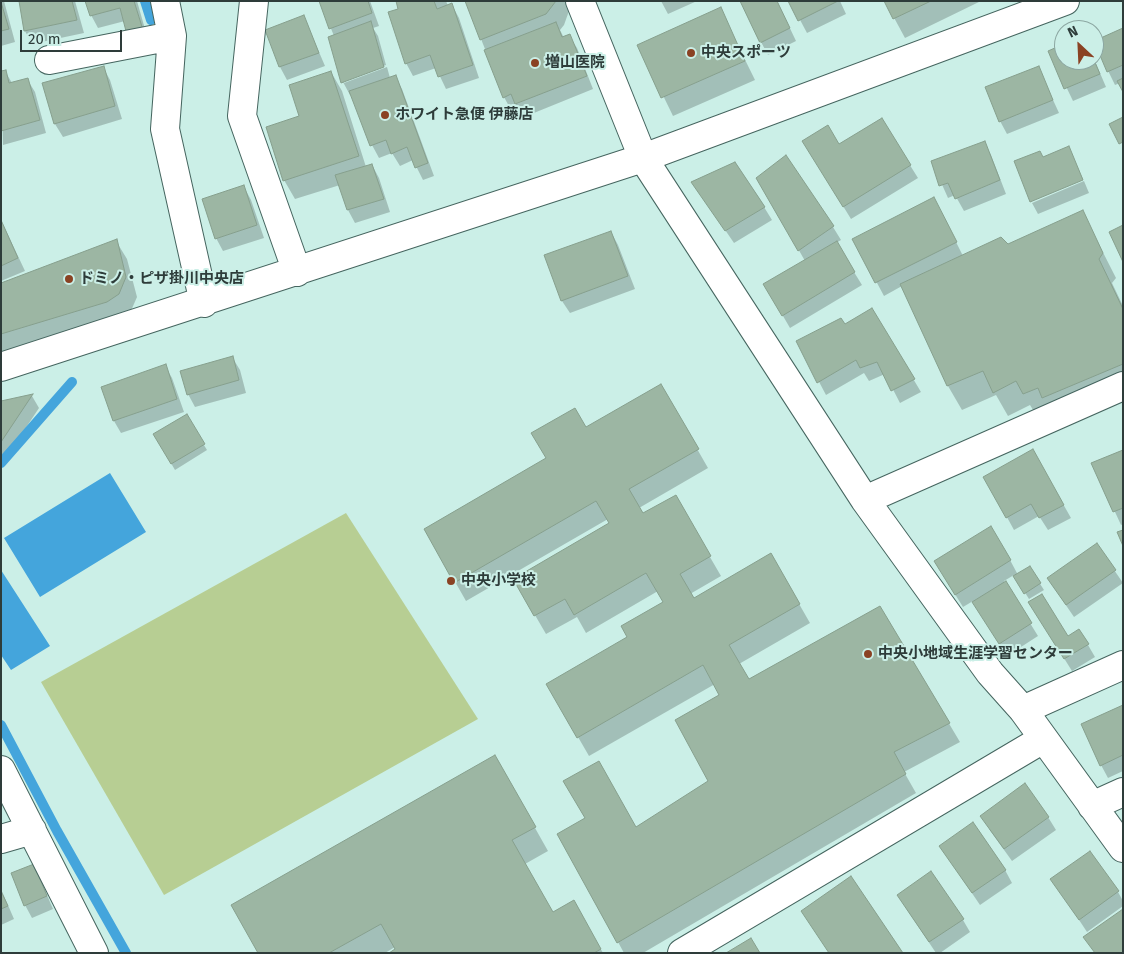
<!DOCTYPE html>
<html>
<head>
<meta charset="utf-8">
<style>
	body { margin:0 }
	#map { position:relative; width:1124px; height:954px; overflow:hidden; background:#cbefe7; font-family:"Fira Sans",sans-serif }
	canvas { display:block }
	.frame { position:absolute; inset:0; border:2px solid #2e3c3a; pointer-events:none }
	.north { position:absolute; left:1054px; top:20px; width:50px; height:50px; box-sizing:border-box; background:#cbefe7; border:1px solid #8ca7a2; border-radius:50%; rotate:335deg; font-size:14px; font-weight:700; line-height:20px; text-align:center; color:#2e3c3a }
	.north::after { content:''; display:block; margin:auto; width:18px; height:22px; background:#8a4223; clip-path:polygon(50% 0,100% 100%,50% 72%,0 100%) }
	.scale { position:absolute; left:20px; top:30px; width:102px; height:22px; box-sizing:border-box; border:2px solid #2e3c3a; border-top:0; padding-left:6px; font-size:15px; line-height:18px; white-space:nowrap; color:#2e3c3a; -webkit-text-stroke:4px #cbefe7; paint-order:stroke }
</style>
</head>
<body>
<div id="map">
<canvas width="1124" height="954"></canvas>
<div class="frame"></div>
<div class="north">N</div>
<div class="scale">20 m</div>
</div>
<script>
const ctx = document.querySelector('canvas').getContext('2d');
ctx.lineJoin = 'round';
function paint(path, color) { ctx.fillStyle = color; ctx.fill(path, 'evenodd'); }
const shape = rows => new Path2D(rows.map(r => 'M' + r).join(''));
function stroke(path, color, width, dash) { ctx.strokeStyle = color; ctx.lineWidth = width; ctx.lineCap = dash ? 'butt' : 'round'; ctx.setLineDash(dash || []); ctx.stroke(path); }
function drawText(font, color, halo, rows, align = 'center') {
  ctx.font = font + ' "Fira Sans","Noto Sans JP",sans-serif'; ctx.lineWidth = 4; ctx.setLineDash([]); ctx.textBaseline = 'middle'; ctx.strokeStyle = halo; ctx.fillStyle = color; for (const [text, x, y, turn = 0] of rows) {
    ctx.save(); ctx.translate(x, y); ctx.rotate((+turn || 0) * Math.PI / 180); ctx.textAlign = isNaN(turn) ? turn : align; if (halo) ctx.strokeText(text, 0, 0); ctx.fillText(text, 0, 0); ctx.restore();
  }
}
const green = shape([
	[346,513,478,719,164,895,41,682]
]);
const water = shape([
	[110,473,146,532,40,597,4,538],
	[1,570,50,646,11,670,1,655]
]);
const shadow = shape([
	[1,1,4,1,15,42,1,46],
	[20,1,75,1,84,33,32,44,25,31],
	[87,1,137,1,149,43,125,21,98,28,91,15],
	[320,1,370,1,379,26,373,28,378,36,386,65,344,80,344,83,387,67,390,78,395,76,402,89,434,176,423,180,413,160,400,166,392,153,379,158,372,145,352,94,350,95,343,82,334,36],
	[397,1,446,1,448,6,452,5,459,18,479,78,446,89,436,68,413,76,406,63],
	[466,1,566,1,569,11,564,25,560,30,564,38,569,36,577,48,593,89,524,117,518,107,511,110,504,97],
	[661,1,697,1,668,14],
	[777,1,796,41,768,55,761,42],
	[790,1,840,1,846,14,807,33],
	[885,1,981,1,905,38],
	[720,9,755,80,673,116,639,46],
	[304,17,325,66,287,80,280,67,266,30],
	[1123,30,1123,89,1120,83,1115,85,1094,42],
	[1064,45,1064,60,1094,59,1106,87,1073,101,1049,51],
	[103,67,110,80,122,119,63,137,55,124,44,84],
	[1038,67,1059,113,1007,134,1000,121],
	[5,71,12,83,27,79,35,92,46,133,3,145,1,72],
	[331,72,342,91,366,167,372,165,379,178,390,212,355,223,348,210,340,185,295,199,284,180,301,117],
	[881,119,918,178,851,219,811,154,839,145],
	[984,142,991,155,1006,194,964,211,955,195,948,198,932,162],
	[1069,148,1083,179,1031,200,1043,158],
	[786,157,833,227,841,240,836,243,862,285,790,328,765,285,805,261,758,178],
	[1084,181,1089,193,1038,214,1032,203],
	[693,183,764,207,772,220,734,243],
	[244,187,251,200,264,238,223,251,216,238],
	[1082,211,1116,278,1112,283,1123,306,1123,393,1038,418,1030,405,1008,416,996,395,962,410,948,386,902,286,884,296,854,240,941,212,963,256,1008,246],
	[1,220,25,271,1,281],
	[611,232,618,245,635,289,570,313,562,301,546,256],
	[116,241,127,259,137,297,130,313,1,356,1,285],
	[872,310,921,392,900,403,885,374,869,381,864,373,826,395,798,342,844,325],
	[232,357,240,370,246,393,195,407,188,394],
	[165,366,172,378,184,412,121,433,114,421],
	[661,386,708,468,639,508,643,515,675,497,721,576,690,594,694,599,771,555,810,623,739,664,748,680,880,608,960,742,904,772,916,793,643,953,624,953,559,834,635,828,710,782,721,695,715,684,589,756,548,685,628,637,664,603,658,591,586,633,577,617,546,634,514,579,610,524,608,519,466,601,425,529,547,459,586,429],
	[32,396,39,408,1,465,1,403],
	[186,416,207,450,175,470,154,434],
	[1033,451,1071,518,1048,530,1039,516,1014,530,985,477],
	[1123,451,1123,524,1121,525,1093,464],
	[1097,545,1123,583,1074,617,1048,579],
	[1010,560,1018,575,1030,568,1044,590,1029,599,1014,575,1004,581,1038,636,1007,656,973,601,963,607,943,575],
	[1037,615,1068,638,1088,645,1095,657,1072,671],
	[1123,707,1123,771,1108,778,1101,765],
	[495,757,548,851,525,864,553,913,574,902,603,953,392,953,397,950,395,947,385,953,259,953],
	[1048,817,1056,830,1012,861,989,829],
	[940,846,1005,870,1012,883,980,905],
	[1090,852,1118,892,1123,901,1123,906,1087,932,1052,879],
	[34,865,53,909,32,918,25,905],
	[1,889,14,919,1,925],
	[906,908,963,920,970,932,940,953,936,953]
]);
const stream = shape([
	[145,1,151,20],
	[1,463,72,382],
	[1,725,57,831,126,953]
]);
const building = shape([
	[19,1,72,1,77,20,24,31,19,1],
	[85,1,134,1,143,30,127,35,120,8,90,16,85,1],
	[319,1,368,1,372,13,329,29,319,1],
	[396,1,434,1,437,9,452,3,473,65,438,77,430,55,405,64,388,12,398,9,396,1],
	[465,1,556,1,546,14,480,40,465,1],
	[740,1,777,1,790,28,760,43,740,1],
	[788,1,838,1,798,21,788,1],
	[884,1,931,1,893,19,884,1],
	[1,2,9,29,1,31,1,2],
	[721,7,745,61,661,98,637,45,721,7],
	[304,15,319,53,279,67,265,30,304,15],
	[371,21,384,67,341,83,328,37,371,21],
	[556,22,562,37,570,34,587,76,515,104,511,94,503,98,484,50,556,22],
	[1123,28,1123,65,1107,72,1094,41,1123,28],
	[1064,44,1064,60,1094,60,1100,74,1064,89,1048,51,1064,44],
	[104,66,115,106,54,124,42,83,104,66],
	[1039,66,1053,100,999,122,985,87,1039,66],
	[6,70,9,83,28,78,40,120,1,131,1,71,6,70],
	[331,71,359,156,283,181,266,127,299,116,289,85,331,71],
	[396,75,428,163,415,168,407,147,391,154,386,140,370,146,349,91,396,75],
	[1123,78,1123,92,1117,81,1123,78],
	[1123,117,1123,142,1119,144,1109,124,1123,117],
	[882,118,911,165,843,207,802,141,828,125,839,144,882,118],
	[985,141,1000,180,955,199,948,183,939,186,931,161,985,141],
	[1069,146,1083,180,1030,202,1014,161,1040,151,1043,157,1069,146],
	[786,155,834,226,798,251,756,178,786,155],
	[735,162,765,207,725,231,691,182,735,162],
	[372,164,384,199,347,210,335,175,372,164],
	[244,185,257,225,215,239,202,199,244,185],
	[934,197,957,242,875,283,852,239,934,197],
	[1083,210,1103,253,1099,259,1123,309,1123,364,1042,398,1038,388,1023,394,1016,381,993,393,983,371,947,386,900,284,1001,237,1008,244,1083,210],
	[1,220,18,258,1,266,1,220],
	[1123,225,1123,262,1109,232,1123,225],
	[611,231,628,276,561,301,544,255,611,231],
	[117,239,126,277,119,294,107,302,1,334,1,283,117,239],
	[837,241,855,272,782,316,763,284,837,241],
	[872,308,915,379,891,391,877,362,860,368,856,360,817,383,796,341,841,318,845,324,872,308],
	[233,356,239,380,187,395,180,371,233,356],
	[166,364,177,399,113,421,101,387,166,364],
	[661,384,699,449,629,489,643,513,676,495,711,556,680,574,694,598,771,553,800,604,729,645,749,679,880,606,950,723,894,752,906,774,617,943,557,834,585,818,563,781,599,761,636,827,708,781,675,720,719,695,703,665,577,738,546,684,627,637,621,626,663,602,646,573,574,615,565,599,534,616,513,579,609,523,596,501,454,583,424,529,546,458,531,433,575,408,586,427,661,384],
	[33,394,1,442,1,401,33,394],
	[187,414,205,444,171,464,153,434,187,414],
	[1033,449,1064,505,1039,518,1031,504,1006,518,983,477,1033,449],
	[1123,450,1123,508,1113,512,1091,463,1123,450],
	[991,526,1011,560,955,595,934,561,991,526],
	[1123,530,1123,546,1117,532,1123,530],
	[1097,543,1116,570,1066,605,1047,578,1097,543],
	[1030,566,1041,583,1024,594,1013,576,1030,566],
	[1006,581,1032,623,999,644,972,602,1006,581],
	[1042,594,1068,636,1079,629,1089,644,1064,659,1028,602,1042,594],
	[1123,705,1123,755,1100,766,1081,724,1123,705],
	[495,755,536,827,512,840,553,912,574,900,601,949,594,953,389,953,395,949,381,924,329,953,258,953,231,905,495,755],
	[1025,783,1049,817,1004,849,980,816,1025,783],
	[973,822,1006,870,972,893,939,846,973,822],
	[1090,851,1119,891,1079,920,1050,879,1090,851],
	[34,864,47,896,24,906,11,873,34,864],
	[931,871,964,919,929,942,897,895,931,871],
	[851,876,903,953,829,953,801,911,851,876],
	[1,891,8,906,1,909,1,891],
	[1123,909,1123,953,1095,953,1083,937,1123,909],
	[751,938,760,953,726,953,751,938]
]);
const minor = shape([
	[165,1,172,36,165,129,204,303],
	[254,1,242,116,297,272],
	[580,1,643,158,865,500,990,673,1023,710,1123,848],
	[49,60,172,36],
	[1,367,643,158,1065,1],
	[865,500,1123,386],
	[1023,710,1123,665],
	[1,770,94,953],
	[1092,806,1123,792],
	[1,839,32,830],
	[682,953,1043,739]
]);
const markers = [
	[691,53,5,"#8a4223"],
	[535,63,5,"#8a4223"],
	[385,115,5,"#8a4223"],
	[69,279,5,"#8a4223"],
	[451,581,5,"#8a4223"],
	[868,654,5,"#8a4223"]
];
const poiNames = [
	["中央スポーツ",701,53],
	["増山医院",545,63],
	["ホワイト急便 伊藤店",395,115],
	["ドミノ・ピザ掛川中央店",79,279],
	["中央小学校",461,581],
	["中央小地域生涯学習センター",878,654]
];
paint(green, '#b7ce93');
paint(water, '#44a5dc');
paint(shadow, '#0003');
stroke(stream, '#44a5dc', 10);
paint(building, '#9cb6a3');
stroke(building, '#869f8d', 1);
stroke(minor, '#45655f', 30);
stroke(minor, '#fff', 28);
for (const [x, y, r, color] of markers) { const dot = new Path2D(); dot.arc(x, y, r, 0, 2 * Math.PI); ctx.fillStyle = color; ctx.fill(dot); stroke(dot, '#cbefe7', 2); }
drawText('bold 15px', '#2e3c3a', '#cbefe7', poiNames, 'left');
</script>
</body>
</html>
